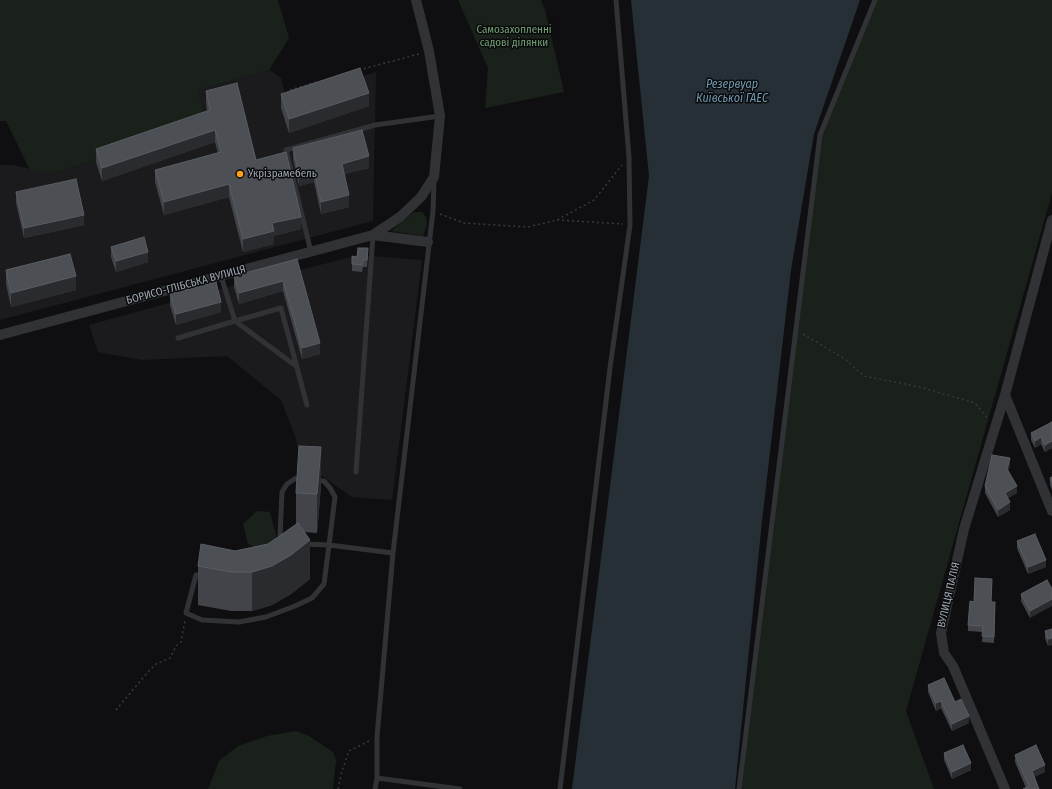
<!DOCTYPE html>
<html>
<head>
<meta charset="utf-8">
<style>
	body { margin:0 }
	canvas { display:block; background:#0f0f11 }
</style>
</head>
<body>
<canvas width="1052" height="789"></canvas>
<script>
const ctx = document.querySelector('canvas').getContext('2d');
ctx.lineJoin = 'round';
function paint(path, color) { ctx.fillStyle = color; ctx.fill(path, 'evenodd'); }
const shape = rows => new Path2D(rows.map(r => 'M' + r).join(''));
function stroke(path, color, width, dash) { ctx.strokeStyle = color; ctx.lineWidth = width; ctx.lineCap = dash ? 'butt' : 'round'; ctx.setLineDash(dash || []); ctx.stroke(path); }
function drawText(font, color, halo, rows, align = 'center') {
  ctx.font = font + ' "Fira Sans Condensed",sans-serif'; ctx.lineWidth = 3; ctx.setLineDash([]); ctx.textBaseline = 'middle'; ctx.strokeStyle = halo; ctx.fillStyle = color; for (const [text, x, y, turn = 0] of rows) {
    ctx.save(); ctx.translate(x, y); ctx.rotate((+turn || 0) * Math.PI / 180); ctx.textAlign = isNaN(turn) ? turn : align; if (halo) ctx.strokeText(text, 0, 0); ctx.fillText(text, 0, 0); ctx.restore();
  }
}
const built = shape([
	[269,70,281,78,286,99,376,72,373,221,0,320,0,165,13,165,52,174,207,123,198,90],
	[358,255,422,260,392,500,352,497,301,461,295,436,281,400,227,356,142,360,98,352,89,325,224,288,297,269,297,271]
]);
const green = shape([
	[0,0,278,0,289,38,269,70,198,90,207,123,52,174,30,170,6,121,0,121],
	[458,0,541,0,545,10,564,92,485,108,488,68],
	[875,0,1052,0,1052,193,906,711,934,789,739,789,820,135],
	[418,212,422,212,426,217,427,225,423,236,391,231,413,213],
	[257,511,270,512,277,539,256,551,253,546,248,544,243,524],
	[296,731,309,736,333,752,336,760,333,789,208,789,219,761,238,746,267,736]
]);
const water = shape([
	[631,0,860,0,814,134,791,270,762,521,735,789,572,789,649,176]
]);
const path = shape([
	[359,70,419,54],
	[290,90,317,82],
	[440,214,464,223,528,227,557,220,594,200,622,165],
	[557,220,623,224],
	[803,334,845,359,864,376,920,387,975,403,988,419],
	[116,710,148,672,156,664,170,658,176,646,181,642,185,620],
	[338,789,342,771,349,751,369,741]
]);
const lane = shape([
	[311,252,286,150,375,125,440,116],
	[221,276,235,321,281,308,307,405],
	[178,338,235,321,296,366],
	[356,472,373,235],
	[283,540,280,535,282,492,287,484,296,478,303,479],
	[304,544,329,545,335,497,330,488,324,481,314,480],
	[204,575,196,575,186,613,202,620,239,622,266,617,295,606,312,598,324,584,329,545,393,553],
	[377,778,460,789],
	[375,789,377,778,377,737,393,553,433,211,434,182],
	[560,789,610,368,630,225,629,157,616,0],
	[739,789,820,135,875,0]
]);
const street = shape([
	[373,235,428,242],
	[0,335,373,235,400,217,421,197,434,177,440,116,429,51,416,0],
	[1005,395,1052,511],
	[1005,789,953,666,944,653,941,633,964,529,1005,395,1052,220]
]);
const wall = shape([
	[206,91,256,160,301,229,274,236,274,244,243,252,229,197,164,215,155,182,155,170,218,153,215,142,102,181,96,162,96,149,207,111,206,104],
	[281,94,369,106,289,133,281,108],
	[293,148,369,168,344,174,349,207,321,214,314,182,299,186,293,159],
	[16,192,84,225,24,238,16,203],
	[111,247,148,262,116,272,111,257],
	[368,255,367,267,363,267,362,272,352,271,352,264,357,257],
	[297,259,320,354,302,359,283,291,239,304,234,287,234,276],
	[6,270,76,290,11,307,6,284],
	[170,294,221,312,176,325,170,305],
	[1052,422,1052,448,1045,452,1041,444,1035,448,1031,440,1031,433],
	[1010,466,1008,471,1017,493,1008,498,1010,510,998,517,985,493,985,486],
	[1052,477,1052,490,1050,485,1050,478],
	[321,486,317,533,304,532,310,579,291,594,272,605,252,611,231,611,198,605,198,566,235,551,268,544,296,525,296,493],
	[1017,541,1046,567,1028,574,1017,548],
	[1047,580,1030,618,1021,601,1021,594],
	[974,602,995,602,994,643,982,642,983,632,968,631,968,625],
	[1052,629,1048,646,1045,638,1045,631],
	[928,685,955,702,969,723,952,731,941,708,936,711,928,692],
	[944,753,971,770,952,779,944,760],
	[1015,755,1045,772,1034,777,1039,789,1026,788,1015,762]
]);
const shadedWall = shape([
	[369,93,369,106,289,133,289,119],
	[215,130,215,142,102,181,102,168],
	[369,156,369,168,342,175,342,164],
	[314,171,314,182,299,186,299,175],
	[229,184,229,197,164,215,164,202],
	[349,195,349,207,321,214,321,202],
	[84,215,84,225,24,238,24,228],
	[301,217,301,229,274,236,274,244,243,252,243,239,272,223],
	[148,252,148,262,116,272,116,261],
	[76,276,76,290,11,307,11,293],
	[283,281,283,291,239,304,239,293],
	[221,302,221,312,176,325,176,314],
	[320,343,320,354,302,359,302,348],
	[1041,437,1041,444,1035,448,1035,441],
	[1052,441,1052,448,1045,452,1045,445],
	[321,447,321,486,317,533,317,494],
	[1010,458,1010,466,1007,476,1007,469],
	[1017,486,1017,493,1005,500,1005,493],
	[1010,502,1010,510,998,517,998,510],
	[310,540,310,579,291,594,272,605,252,611,252,572],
	[1046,560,1046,567,1028,574,1028,567],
	[1052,599,1052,606,1030,618,1030,611],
	[1052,638,1052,645,1048,646,1048,639],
	[941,701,941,708,936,711,936,703],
	[969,716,969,723,952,731,952,724],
	[971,763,971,770,952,779,952,772],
	[1045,765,1045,772,1032,778,1032,771]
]);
const building = shape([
	[360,68,369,93,289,119,281,94,360,68],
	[237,83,256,160,286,152,301,217,272,223,274,231,243,239,229,184,164,202,155,170,221,152,215,130,102,168,96,149,210,110,206,91,237,83],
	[362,130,369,156,342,164,349,195,321,202,314,171,299,175,293,148,362,130],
	[76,179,84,215,24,228,16,192,76,179],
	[144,237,148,252,116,261,111,247,144,237],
	[358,248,368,248,367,260,363,260,362,265,352,264,352,256,357,257,358,248],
	[70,254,76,276,11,293,6,270,70,254],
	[297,259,320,343,302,348,283,281,239,293,234,276,297,259],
	[216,282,221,302,176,314,170,294,216,282],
	[1052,422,1052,441,1045,445,1041,437,1035,441,1031,433,1052,422],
	[299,446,321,447,317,494,296,493,299,446],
	[992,455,1010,458,1007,469,1017,486,1005,493,1010,502,998,510,985,486,992,455],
	[1052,477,1052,483,1050,478,1052,477],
	[298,523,310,540,291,555,272,566,252,572,231,572,198,566,201,544,235,551,268,544,298,523],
	[1035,534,1046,560,1028,567,1017,541,1035,534],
	[975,578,992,579,991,602,995,602,994,637,982,636,983,626,968,625,970,601,974,602,975,578],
	[1047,580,1052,589,1052,599,1030,611,1021,594,1047,580],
	[1052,629,1052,638,1048,639,1045,631,1052,629],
	[944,678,955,702,961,699,969,716,952,724,941,701,936,703,928,685,944,678],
	[963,745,971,763,952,772,944,753,963,745],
	[1036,745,1045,765,1032,771,1039,789,1023,789,1029,786,1015,755,1036,745]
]);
const markers = [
	[240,174,4,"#ff9e19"]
];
const parkNames = [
	["Самозахопленні",514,30],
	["садові ділянки",514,43]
];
const poiNames = [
	["Укрізрамебель",248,174]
];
const streetNames = [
	["БОРИСО-ГЛІБСЬКА ВУЛИЦЯ",186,285,-15],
	["ВУЛИЦЯ ПАЛІЯ",949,595,-77]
];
const waterNames = [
	["Резервуар",732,85],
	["Київської ГАЕС",732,99]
];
paint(built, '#1b1b1e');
paint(green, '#19211a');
paint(water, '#252f35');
stroke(path, '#36393d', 1.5, [2, 3]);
stroke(lane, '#303236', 5);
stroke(street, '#303236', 10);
paint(wall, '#424449');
paint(shadedWall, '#292b2e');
paint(building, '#4c4f54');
stroke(building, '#595d63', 1);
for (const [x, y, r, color] of markers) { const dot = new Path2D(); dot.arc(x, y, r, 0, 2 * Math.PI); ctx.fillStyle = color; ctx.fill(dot); stroke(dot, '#0a0b0c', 1.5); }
drawText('11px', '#75a074', '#0a0b0c', parkNames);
drawText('11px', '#9fa7b3', '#0a0b0c', poiNames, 'left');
drawText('11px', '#9fa7b3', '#0a0b0c', streetNames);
drawText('italic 12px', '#7299b2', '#0a0b0c', waterNames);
</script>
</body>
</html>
